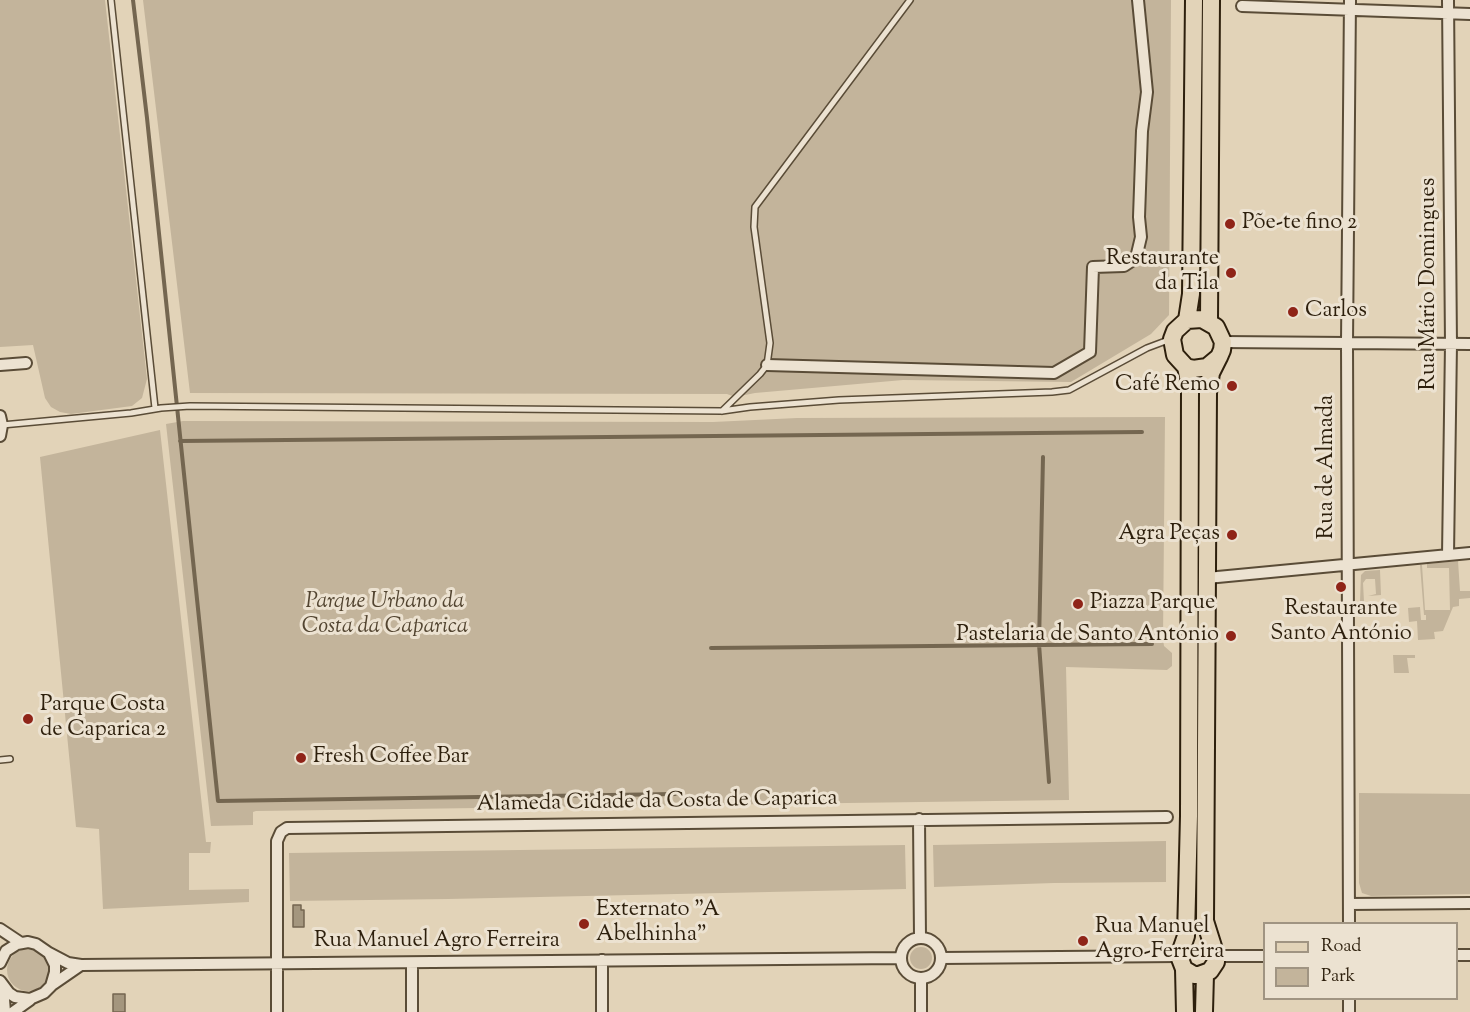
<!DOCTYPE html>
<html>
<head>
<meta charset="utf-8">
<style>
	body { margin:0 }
	#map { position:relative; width:1470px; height:1012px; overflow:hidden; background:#e2d3b8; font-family:"Sorts Mill Goudy",serif }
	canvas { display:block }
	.legend { position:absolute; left:1263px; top:922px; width:195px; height:78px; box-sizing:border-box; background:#ece2d1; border:2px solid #a09482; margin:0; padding:8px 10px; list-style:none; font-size:18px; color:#2d1f0c }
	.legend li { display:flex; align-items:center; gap:12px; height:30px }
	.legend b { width:30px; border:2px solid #a09482 }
</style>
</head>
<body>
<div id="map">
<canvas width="1470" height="1012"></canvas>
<ul class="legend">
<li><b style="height:8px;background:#e2d3b8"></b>Road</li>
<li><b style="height:16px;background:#c3b49b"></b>Park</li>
</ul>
</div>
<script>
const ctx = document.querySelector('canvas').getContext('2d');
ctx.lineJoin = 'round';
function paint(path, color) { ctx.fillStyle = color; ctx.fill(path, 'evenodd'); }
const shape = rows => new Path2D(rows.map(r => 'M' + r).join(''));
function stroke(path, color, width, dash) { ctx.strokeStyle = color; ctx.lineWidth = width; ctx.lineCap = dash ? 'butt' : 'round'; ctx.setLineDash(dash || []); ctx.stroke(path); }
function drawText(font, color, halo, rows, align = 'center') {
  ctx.font = font + ' "Sorts Mill Goudy",serif'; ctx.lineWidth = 6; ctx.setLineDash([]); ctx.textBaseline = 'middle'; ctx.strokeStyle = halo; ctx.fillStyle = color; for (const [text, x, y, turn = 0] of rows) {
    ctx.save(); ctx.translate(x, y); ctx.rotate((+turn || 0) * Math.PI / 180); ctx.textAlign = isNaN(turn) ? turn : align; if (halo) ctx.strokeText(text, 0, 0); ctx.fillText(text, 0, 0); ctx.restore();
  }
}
const green = shape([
	[0,0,105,0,147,379,142,398,132,406,71,414,60,412,51,407,45,398,33,345,0,347],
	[143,0,1171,0,1169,315,1151,334,1071,382,903,380,755,393,735,397,727,394,190,393],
	[1165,417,1163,639,1164,646,1172,653,1172,666,1167,670,1066,667,1069,800,256,811,253,812,253,825,211,826,166,424,183,421,713,422,797,418],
	[160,430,206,842,211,842,210,853,189,853,189,890,249,889,249,902,103,909,99,829,76,827,40,457],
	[1458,561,1460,591,1470,591,1470,598,1459,599,1459,606,1453,607,1443,631,1434,632,1435,639,1418,640,1417,621,1409,622,1408,608,1420,607,1421,620,1426,620,1426,615,1424,615,1420,565,1422,565,1425,610,1450,610,1449,568,1427,568,1427,564],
	[1380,570,1381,595,1368,596,1376,594,1375,579,1366,579,1363,583,1364,602,1360,602,1361,575,1365,571],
	[1393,655,1415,655,1415,658,1407,658,1409,673,1394,673],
	[1359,793,1470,794,1470,894,1371,896,1362,893,1359,883],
	[1166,841,1166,882,1054,883,934,887,933,845],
	[905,845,906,889,448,899,290,901,289,853],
	'910 958a11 11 0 1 1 22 0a11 11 0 1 1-22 0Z',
	'7 970a21 21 0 1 1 42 0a21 21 0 1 1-42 0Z'
]);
const water = shape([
	[293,905,301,905,301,910,304,910,304,927,293,927,293,905],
	[113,994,125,994,125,1012,113,1012,113,994]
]);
const stream = shape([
	[133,0,147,118,218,801,675,794],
	[180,441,1142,432],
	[1043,457,1039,644,1049,782],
	[711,648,1152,644]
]);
const service = shape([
	[111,0,155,408],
	[722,411,760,374,767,365,770,343,754,227,755,207,910,0],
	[2,425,131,413,161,408,190,406,722,411,750,407,839,400,1052,392,1069,390,1147,348,1171,339],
	[0,760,10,759]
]);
const minor = shape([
	[1242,6,1470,14],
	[1223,342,1470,344],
	[0,365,26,363],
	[767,365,1054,373,1090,352,1093,267,1124,266,1136,258,1141,237,1139,217,1142,131,1147,92,1138,0],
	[0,416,2,425,0,436],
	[1448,555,1451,344,1448,0],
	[1207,578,1470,553],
	[919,819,920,938],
	[1349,904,1470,903],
	[1349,924,1347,343,1350,0],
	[0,929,21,943],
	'901 958a20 20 0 1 1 40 0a20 20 0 1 1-40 0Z',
	[49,953,68,963,81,965,901,958],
	[1456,955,1470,955],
	[1216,956,1264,956],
	[941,958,1179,956],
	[0,963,6,951,17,944,28,942,36,944,49,953,55,965,55,972,51,986,44,993,30,999,15,997,9,993,0,981],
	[921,978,921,1012],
	[52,985,81,965],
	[3,987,5,1012],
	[13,1012,30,1000],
	[277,1012,277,841,281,832,287,828,1167,817],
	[412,1012,412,963],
	[602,1012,602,960],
	[1349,1012,1349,998]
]);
const primary = shape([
	[1187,320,1191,294,1194,0],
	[1209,321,1211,0],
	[1186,367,1190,386,1189,816,1186,936,1179,956,1184,969,1194,975,1199,975,1210,971,1216,962,1216,956,1205,921,1208,393,1211,373,1219,357,1222,350,1223,342,1216,327,1202,319,1187,320,1175,331,1172,339,1175,355,1186,367,1193,369,1207,367,1219,357],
	[1184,969,1185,1012],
	[1204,1012,1205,974]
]);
const markers = [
	[1230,224,6,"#8f2418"],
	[1231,273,6,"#8f2418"],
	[1293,312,6,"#8f2418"],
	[1232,386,6,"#8f2418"],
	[1232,535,6,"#8f2418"],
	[1341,587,6,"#8f2418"],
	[1078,604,6,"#8f2418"],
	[1231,636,6,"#8f2418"],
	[28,719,6,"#8f2418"],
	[301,758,6,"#8f2418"],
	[584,924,6,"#8f2418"],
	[1083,941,6,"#8f2418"]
];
const poiNames = [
	["Põe-te fino 2",1242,224],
	["Restaurante",1219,260,"right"],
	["da Tila",1219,285,"right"],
	["Carlos",1305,312],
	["Café Remo",1220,386,"right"],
	["Agra Peças",1220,535,"right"],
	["Piazza Parque",1090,604],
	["Restaurante",1341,610,"center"],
	["Santo António",1341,635,"center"],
	["Pastelaria de Santo António",1219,636,"right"],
	["Parque Costa",40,706],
	["de Caparica 2",40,731],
	["Fresh Coffee Bar",313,758],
	["Externato \"A",596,911],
	["Abelhinha\"",596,936],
	["Rua Manuel",1095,928],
	["Agro-Ferreira",1095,953]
];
const streetNames = [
	["Rua Mário Domingues",1430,284,-90],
	["Rua de Almada",1328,467,-90],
	["Alameda Cidade da Costa de Caparica",657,803,-1],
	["Rua Manuel Agro Ferreira",437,942]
];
const parkNames = [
	["Parque Urbano da",385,603],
	["Costa da Caparica",385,628]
];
paint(green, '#c3b49b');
paint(water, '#a4967e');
stroke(water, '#746650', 1.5);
stroke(stream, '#746650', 4);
stroke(service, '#5a4c37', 8);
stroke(minor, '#5a4c37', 14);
stroke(primary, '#2d1f0c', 20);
stroke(service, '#ece2d1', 5);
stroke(minor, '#ece2d1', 10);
stroke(primary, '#e2d3b8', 16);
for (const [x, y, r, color] of markers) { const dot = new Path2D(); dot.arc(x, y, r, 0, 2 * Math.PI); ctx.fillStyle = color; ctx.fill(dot); stroke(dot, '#ece2d1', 2); }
drawText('22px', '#2d1f0c', '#ece2d1', poiNames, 'left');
drawText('22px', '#2d1f0c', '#ece2d1', streetNames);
drawText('italic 22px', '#524430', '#ece2d1', parkNames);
</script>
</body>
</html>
